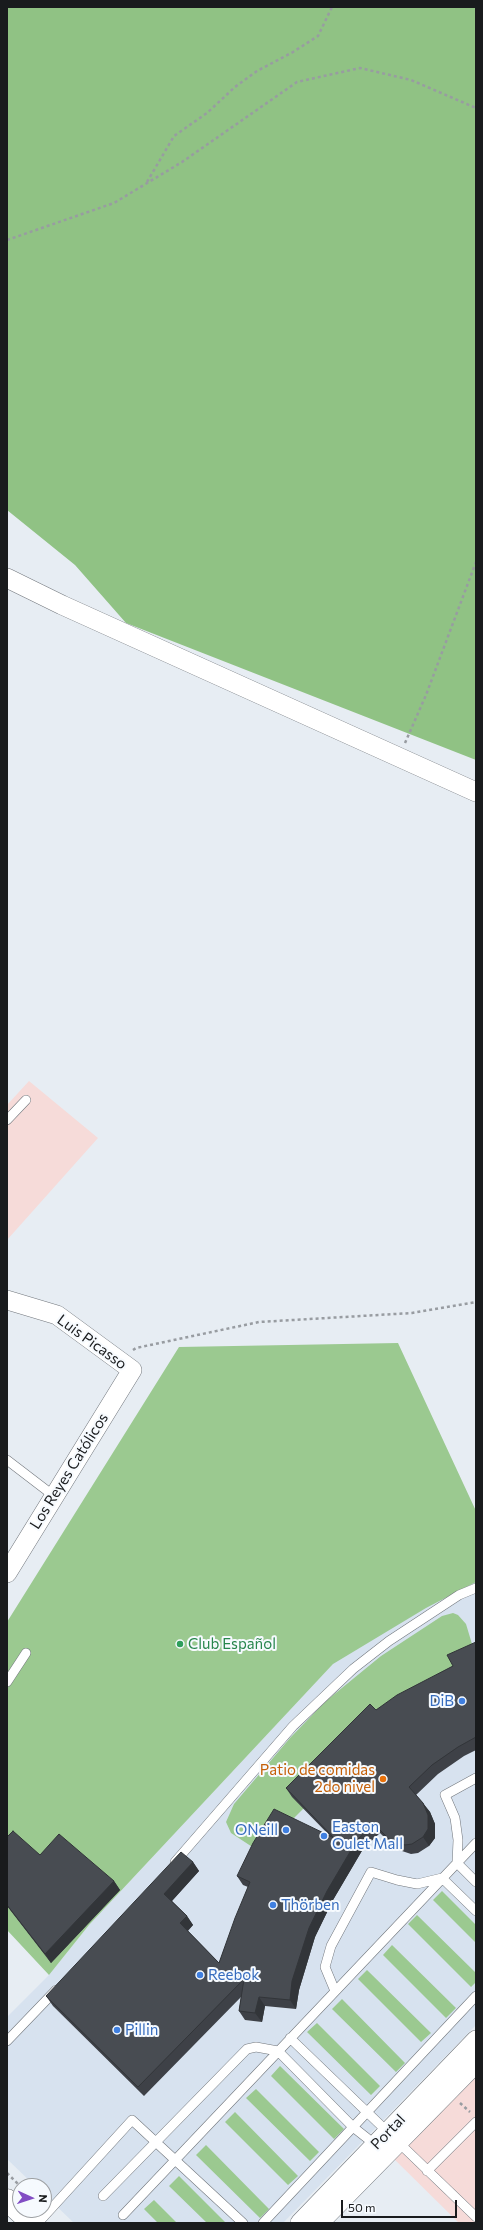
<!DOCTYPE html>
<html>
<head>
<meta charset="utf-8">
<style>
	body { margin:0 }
	#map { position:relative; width:483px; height:2230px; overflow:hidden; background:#e7edf3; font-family:Commissioner,sans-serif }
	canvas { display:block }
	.frame { position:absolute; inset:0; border:8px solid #191b1d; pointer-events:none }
	.north { position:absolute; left:12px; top:2178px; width:40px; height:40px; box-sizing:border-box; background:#f6fafe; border:1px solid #9ea1a4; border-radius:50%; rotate:93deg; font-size:11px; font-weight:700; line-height:16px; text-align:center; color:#191b1d }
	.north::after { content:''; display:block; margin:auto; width:14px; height:18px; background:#824dc4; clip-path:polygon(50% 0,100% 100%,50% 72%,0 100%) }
	.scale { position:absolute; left:341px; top:2200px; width:116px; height:18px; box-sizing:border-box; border:2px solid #191b1d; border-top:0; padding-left:5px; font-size:12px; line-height:14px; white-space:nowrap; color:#191b1d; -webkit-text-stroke:3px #f6fafe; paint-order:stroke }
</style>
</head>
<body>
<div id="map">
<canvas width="483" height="2230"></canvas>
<div class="frame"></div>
<div class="north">N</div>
<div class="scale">50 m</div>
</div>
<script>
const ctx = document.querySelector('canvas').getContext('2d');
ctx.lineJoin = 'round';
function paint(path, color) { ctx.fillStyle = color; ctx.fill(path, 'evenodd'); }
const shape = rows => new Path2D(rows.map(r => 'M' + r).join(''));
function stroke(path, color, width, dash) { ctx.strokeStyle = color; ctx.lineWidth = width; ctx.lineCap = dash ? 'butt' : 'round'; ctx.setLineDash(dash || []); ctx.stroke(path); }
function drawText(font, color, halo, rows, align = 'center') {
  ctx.font = font + ' Commissioner,sans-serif'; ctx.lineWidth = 4; ctx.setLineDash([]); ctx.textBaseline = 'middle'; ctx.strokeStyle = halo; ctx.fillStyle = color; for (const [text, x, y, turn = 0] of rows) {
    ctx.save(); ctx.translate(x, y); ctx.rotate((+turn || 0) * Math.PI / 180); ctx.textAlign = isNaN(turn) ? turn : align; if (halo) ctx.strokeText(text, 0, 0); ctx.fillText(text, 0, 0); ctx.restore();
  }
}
const built = shape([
	[476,1511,476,2025,283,2223,74,2223,44,2194,44,2186,35,2186,7,2159,7,2017,49,1975,89,1925]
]);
const industrial = shape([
	[29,1081,98,1138,7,1240,7,1105],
	[476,2070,476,2223,459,2223,392,2157]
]);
const green = shape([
	[398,1343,476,1511,476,1582,426,1608,333,1664,89,1925,49,1975,7,1930,7,1622,179,1347],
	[453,1613,458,1615,466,1624,475,1654,459,1675,303,1809,260,1852,231,1833,226,1822,234,1804,290,1738,326,1701,381,1656,442,1616],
	[442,1891,476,1925,476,1943,433,1900],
	[417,1915,476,1973,476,1982,471,1987,408,1924],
	[392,1945,456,2008,446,2018,383,1955],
	[367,1970,431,2033,421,2042,358,1979],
	[342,1999,405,2063,396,2072,332,2009],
	[317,2023,380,2086,371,2095,307,2032],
	[280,2066,344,2129,334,2139,271,2076],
	[256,2089,319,2152,310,2161,246,2098],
	[235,2112,298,2176,288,2185,225,2122],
	[206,2145,269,2209,260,2218,196,2155],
	[179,2176,226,2223,207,2223,169,2186],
	[154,2200,177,2223,158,2223,144,2209]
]);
const forest = shape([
	[7,7,476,7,476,760,126,623,75,565,7,510]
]);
const path = shape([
	[147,182,174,136,207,113,235,87,257,71,293,52,318,36,332,7],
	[7,240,114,203,182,162,297,82,360,68,411,80,476,108],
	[405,743,426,695,476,562],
	[133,1350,136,1348,259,1322,412,1313,476,1302],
	[460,2103,470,2112],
	[7,2173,18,2184]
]);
const service = shape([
	[7,1120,26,1100],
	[7,1460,54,1496],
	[7,1682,26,1653],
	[476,1778,445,1795,455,1818,458,1840,457,1863,476,1882],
	[175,1862,293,1726,353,1669,389,1641,459,1595,476,1588],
	[335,1991,325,1967,331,1946,371,1872,397,1880,417,1884,442,1878,476,1911],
	[290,2038,476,2217],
	[7,2041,56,1990],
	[427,2171,476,2122],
	[103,2196,247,2049,256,2047,278,2051,353,2127,377,2146],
	[123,2215,476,1843],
	[38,2223,132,2120,243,2223],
	[263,2223,476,1996]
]);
const minor = shape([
	[7,578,62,605,476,792],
	[7,1300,57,1315,132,1370,7,1573],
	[300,2223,476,2040],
	[319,2223,476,2063]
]);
const primary = shape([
	[7,2200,32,2223]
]);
const wall = shape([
	[476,1642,476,1750,464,1756,438,1774,416,1795,430,1812,435,1824,435,1838,429,1846,418,1853,411,1854,396,1849,380,1833,363,1849,333,1900,315,1937,299,1990,296,2009,265,2006,262,2022,245,2020,239,2011,241,1997,144,2096,53,2006,46,1996,193,1862,199,1871,172,1901,187,1916,193,1925,188,1931,219,1963,248,1887,243,1885,237,1876,329,1835,292,1797,286,1788,376,1710,453,1666],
	[7,1837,40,1855,114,1881,120,1890,51,1963,7,1906]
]);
const shadedWall = shape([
	[423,1803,430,1812,435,1824,435,1838,429,1846,423,1837],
	[357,1840,363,1849,333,1900,315,1937,299,1990,296,2009,290,2000,292,1981,309,1928,327,1891],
	[193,1862,199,1871,170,1903,164,1894],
	[114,1881,120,1890,51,1963,45,1954],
	[187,1916,193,1925,186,1932,180,1923],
	[259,1997,265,2006,262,2022,255,2013]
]);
const building = shape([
	[476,1642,476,1737,458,1747,432,1765,409,1787,423,1803,428,1815,428,1829,423,1837,412,1844,405,1845,390,1840,374,1824,357,1840,327,1891,309,1928,292,1981,290,2000,259,1997,255,2013,239,2011,244,1979,138,2087,46,1996,181,1852,193,1862,164,1894,187,1916,180,1923,219,1963,235,1918,250,1882,237,1876,253,1843,274,1809,334,1838,286,1788,370,1704,376,1710,397,1695,453,1666,447,1655,476,1642],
	[13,1831,40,1855,59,1834,114,1881,45,1954,7,1905,7,1837,13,1831]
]);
const markers = [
	[180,1644,4,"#2e9e5b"],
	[462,1701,4,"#3f7fe0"],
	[383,1779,4,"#e8710a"],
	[286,1830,4,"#3f7fe0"],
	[324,1836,4,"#3f7fe0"],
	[273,1905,4,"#3f7fe0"],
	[200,1975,4,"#3f7fe0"],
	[117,2030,4,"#3f7fe0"]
];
const streetNames = [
	["Luis Picasso",92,1342,36],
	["Los Reyes Católicos",69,1471,-58],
	["Portal",388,2132,-46]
];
const leisureNames = [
	["Club Español",188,1644]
];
const shopNames = [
	["DiB",454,1701,"right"],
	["Easton",332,1827],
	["Oulet Mall",332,1844],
	["ONeill",278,1830,"right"],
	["Thörben",281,1905],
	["Reebok",208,1975],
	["Pillin",125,2030]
];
const foodNames = [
	["Patio de comidas",375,1770],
	["2do nivel",375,1787]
];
paint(built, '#d7e2ef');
paint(industrial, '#f6dbd9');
paint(green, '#9bc990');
paint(forest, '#90c284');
stroke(service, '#72777d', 10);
stroke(minor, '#72777d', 20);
stroke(primary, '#72777d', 23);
stroke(path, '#989ca1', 2.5, [3, 3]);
stroke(service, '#fff', 9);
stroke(minor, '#fff', 19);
stroke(primary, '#fff', 22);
paint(wall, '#3e4147');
paint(shadedWall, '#323539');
paint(building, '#484c52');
stroke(building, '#323539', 1);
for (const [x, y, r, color] of markers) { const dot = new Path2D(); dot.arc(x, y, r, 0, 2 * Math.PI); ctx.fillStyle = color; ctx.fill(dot); stroke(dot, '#f6fafe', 1.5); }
drawText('15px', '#191b1d', '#f6fafe', streetNames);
drawText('15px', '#27864d', '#f6fafe', leisureNames, 'left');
drawText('15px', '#366cbe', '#f6fafe', shopNames, 'left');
drawText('15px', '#c56008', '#f6fafe', foodNames, 'right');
</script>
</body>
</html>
